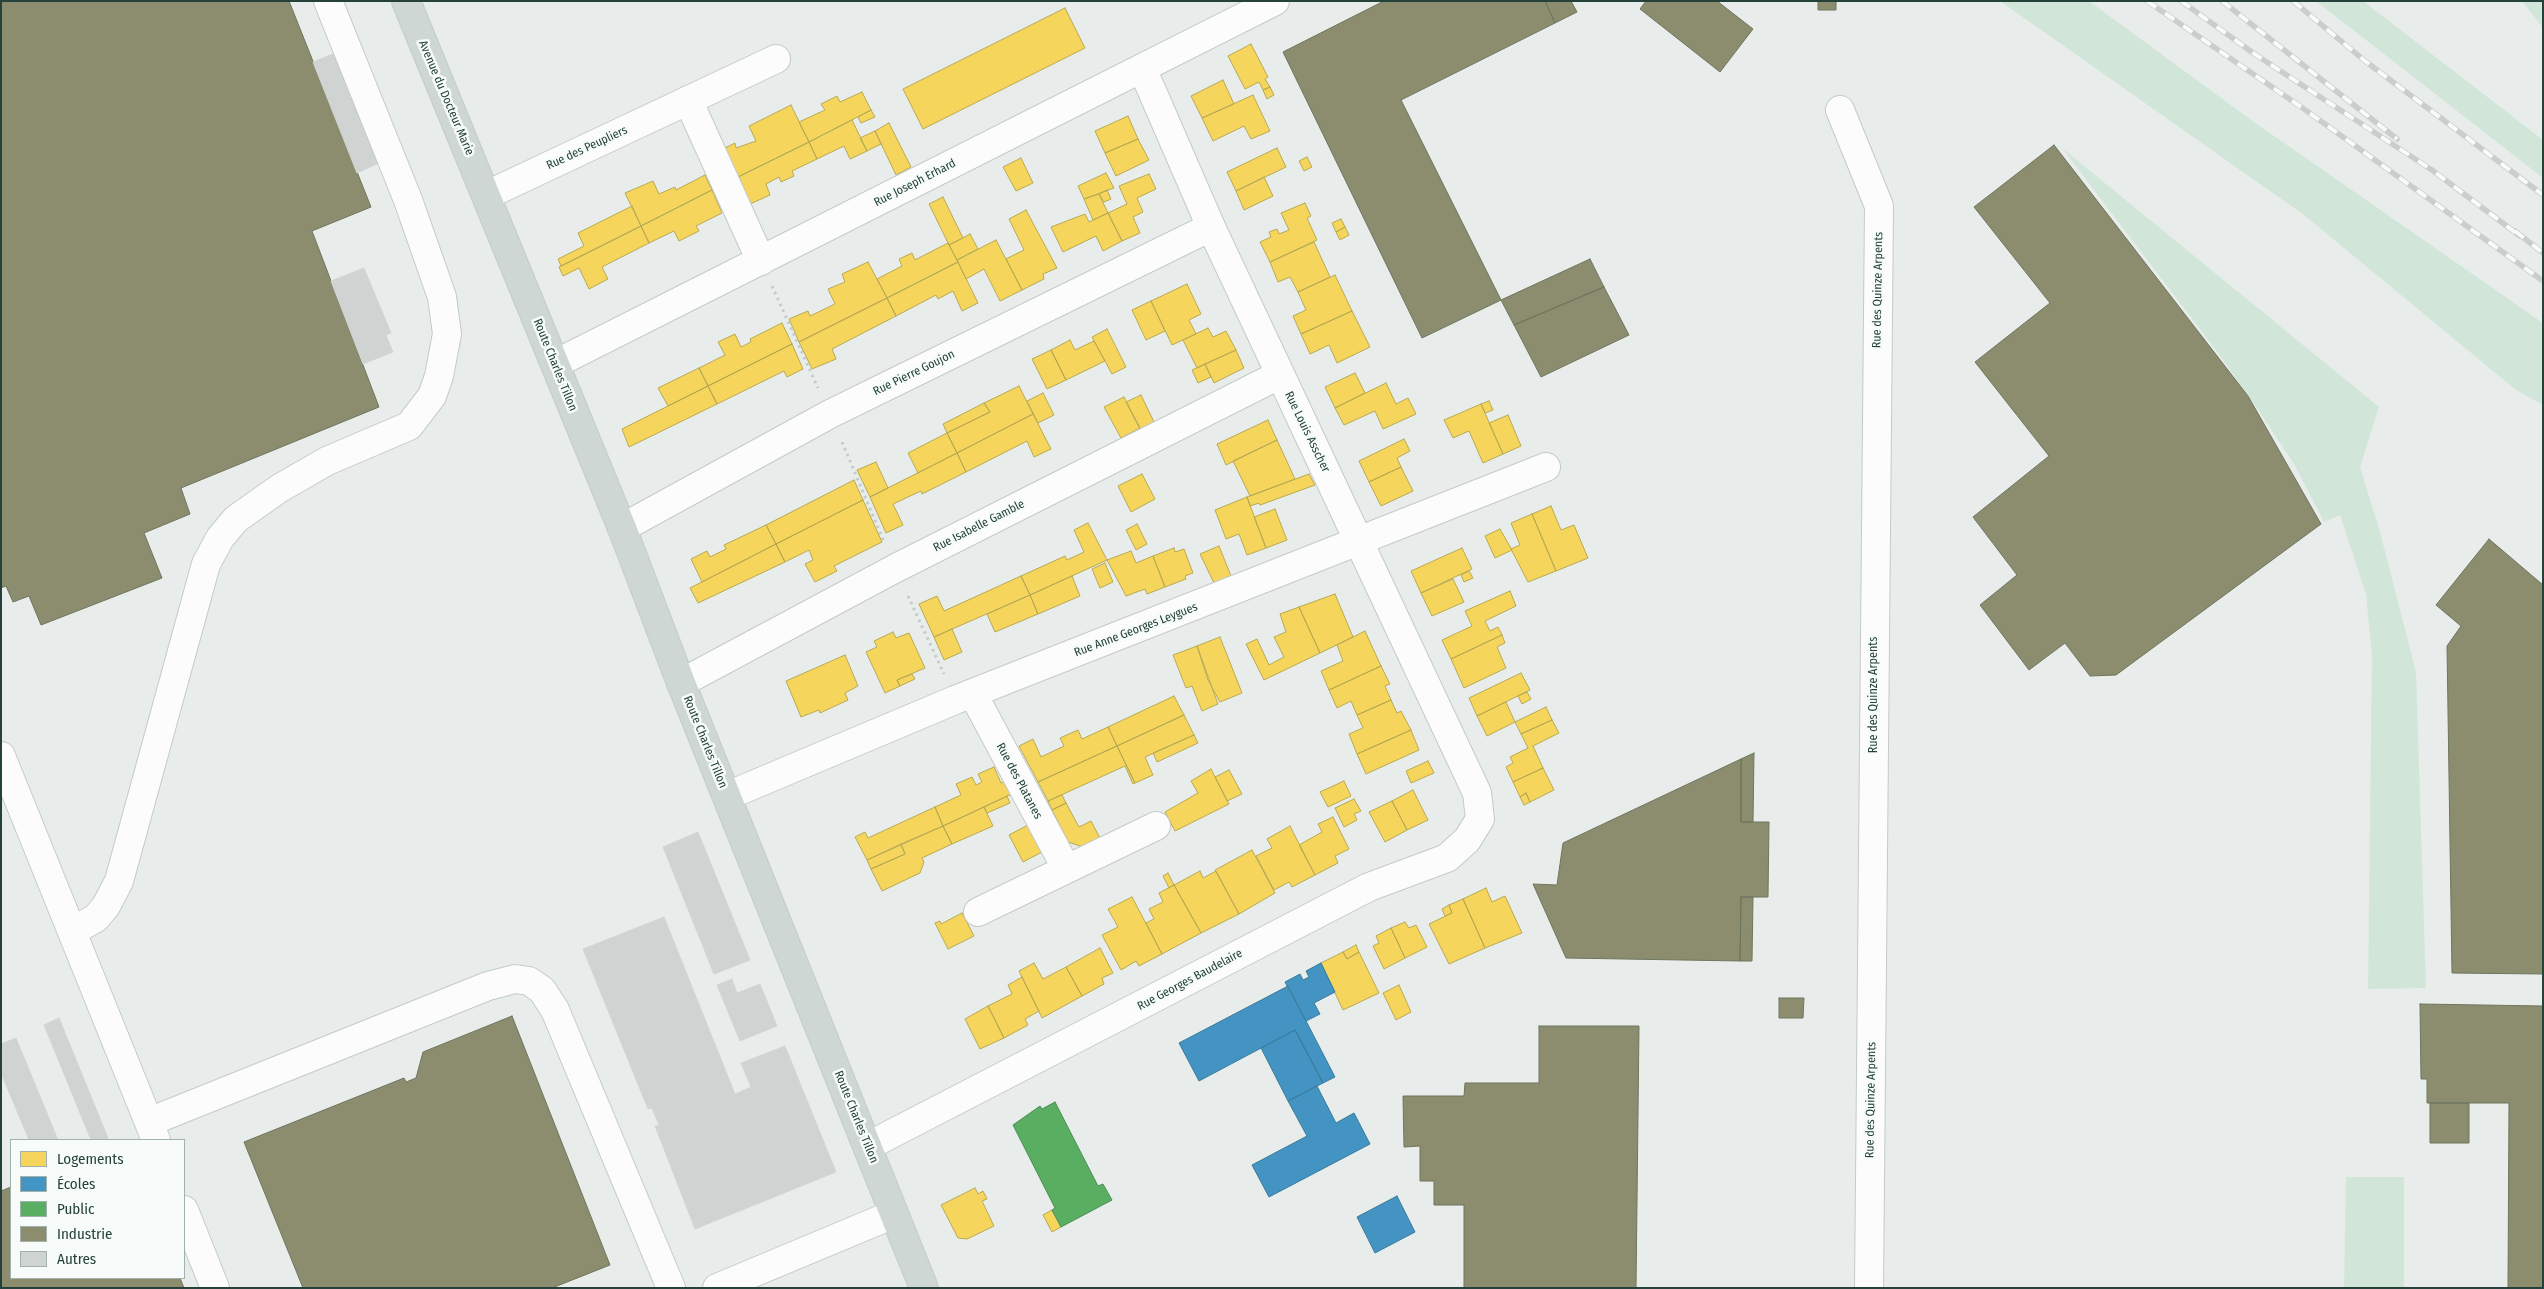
<!DOCTYPE html>
<html>
<head>
<meta charset="utf-8">
<style>
	body { margin:0 }
	#map { position:relative; width:2544px; height:1289px; overflow:hidden; background:#e8edeb; font-family:"Fira Sans Condensed",sans-serif }
	canvas { display:block }
	.frame { position:absolute; inset:0; border:2px solid #24423a; pointer-events:none }
	.legend { position:absolute; left:10px; top:1139px; width:175px; height:140px; box-sizing:border-box; background:#f7fbf9; border:1px solid #a3b1ad; margin:0; padding:6px 9px; list-style:none; font-size:15px; color:#24423a }
	.legend li { display:flex; align-items:center; gap:10px; height:25px }
	.legend b { width:25px; border:1px solid #a3b1ad }
</style>
</head>
<body>
<div id="map">
<canvas width="2544" height="1289"></canvas>
<div class="frame"></div>
<ul class="legend">
<li><b style="height:14px;background:#f6d55c"></b>Logements</li>
<li><b style="height:14px;background:#4393c3"></b>Écoles</li>
<li><b style="height:14px;background:#5aae61"></b>Public</li>
<li><b style="height:14px;background:#8c8c6e"></b>Industrie</li>
<li><b style="height:14px;background:#cfd4d2"></b>Autres</li>
</ul>
</div>
<script>
const ctx = document.querySelector('canvas').getContext('2d');
ctx.lineJoin = 'round';
function paint(path, color) { ctx.fillStyle = color; ctx.fill(path, 'evenodd'); }
const shape = rows => new Path2D(rows.map(r => 'M' + r).join(''));
function stroke(path, color, width, dash) { ctx.strokeStyle = color; ctx.lineWidth = width; ctx.lineCap = dash ? 'butt' : 'round'; ctx.setLineDash(dash || []); ctx.stroke(path); }
function drawText(font, color, halo, rows, align = 'center') {
  ctx.font = font + ' "Fira Sans Condensed",sans-serif'; ctx.lineWidth = 5; ctx.setLineDash([]); ctx.textBaseline = 'middle'; ctx.strokeStyle = halo; ctx.fillStyle = color; for (const [text, x, y, turn = 0] of rows) {
    ctx.save(); ctx.translate(x, y); ctx.rotate((+turn || 0) * Math.PI / 180); ctx.textAlign = isNaN(turn) ? turn : align; if (halo) ctx.strokeText(text, 0, 0); ctx.fillText(text, 0, 0); ctx.restore();
  }
}
const green = shape([
	[2000,1,2089,1,2254,122,2543,323,2543,405,2516,390,2304,215],
	[2316,1,2363,1,2543,140,2543,178],
	[2522,1,2543,1,2543,28],
	[2062,148,2379,407,2360,467,2380,532,2416,672,2426,988,2368,989,2372,655,2366,594,2340,515,2324,522,2294,464,2255,405,2215,349],
	[2346,1177,2404,1177,2404,1288,2344,1288]
]);
const homes = shape([
	[1065,8,1085,48,923,129,903,89,1065,8],
	[1251,44,1268,77,1265,79,1270,87,1263,90,1259,82,1245,89,1228,56,1251,44],
	[1223,80,1234,104,1202,118,1191,96,1223,80],
	[1270,87,1274,95,1267,99,1263,90,1270,87],
	[862,92,871,110,809,142,799,122,825,110,821,104,837,96,840,102,862,92],
	[1253,95,1270,131,1251,139,1244,126,1213,141,1202,118,1253,95],
	[791,105,809,142,738,177,725,148,735,143,736,148,756,141,749,126,791,105],
	[871,110,875,117,861,123,858,117,871,110],
	[1128,116,1138,139,1105,153,1095,131,1128,116],
	[852,120,867,151,850,159,844,146,817,159,809,142,852,120],
	[889,123,911,167,896,175,875,131,889,123],
	[875,131,881,144,867,151,860,138,875,131],
	[1138,139,1149,160,1116,176,1105,153,1138,139],
	[809,142,817,159,792,171,794,176,781,182,779,177,766,184,770,195,750,204,738,177,809,142],
	[1277,148,1286,167,1236,191,1227,172,1277,148],
	[1307,157,1312,167,1304,171,1299,161,1307,157],
	[1021,158,1033,183,1016,191,1003,167,1021,158],
	[1106,173,1114,188,1084,199,1078,186,1106,173],
	[1149,174,1156,189,1137,198,1143,212,1133,217,1140,233,1122,241,1108,213,1127,204,1119,186,1149,174],
	[705,175,712,190,641,226,625,193,653,181,659,194,675,187,676,190,705,175],
	[1264,177,1273,196,1244,210,1236,191,1264,177],
	[712,190,722,213,696,226,699,231,679,241,674,231,649,243,641,226,712,190],
	[1107,190,1111,199,1104,202,1099,194,1107,190],
	[1099,194,1108,213,1093,220,1084,199,1099,194],
	[943,197,963,238,949,245,929,204,943,197],
	[1305,203,1311,216,1307,218,1317,240,1270,262,1260,242,1271,237,1269,232,1277,229,1279,234,1289,230,1281,213,1305,203],
	[632,206,641,226,561,266,558,259,584,246,578,233,632,206],
	[1026,210,1057,268,1043,274,1044,279,1022,290,1006,259,1024,250,1009,219,1026,210],
	[1108,213,1122,241,1103,251,1096,236,1063,252,1051,227,1085,214,1089,222,1108,213],
	[1341,219,1345,227,1336,232,1332,223,1341,219],
	[641,226,649,243,602,267,608,279,589,289,579,268,563,276,559,267,641,226],
	[1345,227,1349,235,1340,240,1336,232,1345,227],
	[970,234,978,249,957,260,949,245,970,234],
	[996,240,1022,290,1000,301,984,269,966,279,957,260,996,240],
	[1314,242,1330,277,1298,292,1290,277,1278,282,1270,262,1314,242],
	[948,243,958,262,887,298,877,279,902,266,899,259,912,253,915,260,948,243],
	[868,262,887,298,799,342,789,319,808,311,810,316,835,304,828,289,845,282,842,274,868,262],
	[958,262,978,303,962,311,953,291,938,299,936,295,896,316,887,298,958,262],
	[1335,275,1352,311,1301,334,1293,316,1306,310,1298,292,1335,275],
	[1187,284,1201,314,1189,320,1196,334,1172,345,1151,301,1187,284],
	[887,298,896,316,832,349,836,359,812,369,799,342,887,298],
	[1151,301,1165,331,1146,340,1132,310,1151,301],
	[1352,311,1370,347,1337,363,1329,345,1310,354,1301,334,1352,311],
	[782,323,792,344,708,386,699,368,725,355,718,342,735,334,741,347,751,342,750,339,782,323],
	[1208,328,1213,337,1226,331,1236,350,1197,368,1183,340,1208,328],
	[1107,329,1126,367,1112,374,1092,337,1107,329],
	[1070,340,1075,350,1094,341,1105,361,1066,380,1051,350,1070,340],
	[792,344,803,369,787,377,784,371,717,404,708,386,792,344],
	[1051,350,1066,380,1047,389,1032,359,1051,350],
	[1236,350,1244,368,1214,383,1205,364,1236,350],
	[1205,364,1211,377,1198,383,1192,370,1205,364],
	[699,368,708,386,668,406,658,388,699,368],
	[1355,373,1365,393,1335,408,1325,387,1355,373],
	[1386,383,1396,404,1408,398,1416,414,1383,429,1375,411,1344,425,1335,408,1386,383],
	[708,386,717,404,629,447,622,429,708,386],
	[1019,386,1033,414,957,453,947,433,990,412,984,403,1019,386],
	[1043,393,1054,415,1038,423,1027,401,1043,393],
	[1141,395,1155,424,1141,431,1126,402,1141,395],
	[1124,397,1140,428,1121,438,1104,407,1124,397],
	[1489,401,1493,410,1485,413,1481,404,1489,401],
	[984,403,990,412,947,433,943,424,984,403],
	[1481,404,1503,454,1483,463,1469,431,1453,438,1444,420,1481,404],
	[1033,414,1051,449,1034,457,1027,441,966,472,957,453,1033,414],
	[1508,415,1521,446,1503,454,1489,423,1508,415],
	[1268,420,1277,440,1226,465,1217,444,1268,420],
	[947,433,957,453,918,473,908,453,947,433],
	[1404,439,1410,451,1397,458,1401,467,1369,482,1359,461,1404,439],
	[1277,440,1295,479,1250,496,1233,461,1277,440],
	[957,453,966,472,922,494,921,491,893,504,903,525,886,533,870,497,957,453],
	[876,462,888,488,870,497,857,470,876,462],
	[1401,467,1413,491,1381,506,1369,482,1401,467],
	[1142,474,1155,499,1131,512,1118,486,1142,474],
	[1309,474,1315,485,1260,505,1259,503,1250,506,1247,497,1309,474],
	[854,480,863,500,776,544,766,525,854,480],
	[1247,497,1266,548,1247,555,1239,534,1226,539,1215,510,1247,497],
	[863,500,882,542,834,566,837,571,815,582,805,564,813,560,809,550,785,562,776,544,863,500],
	[1551,506,1561,530,1574,525,1588,558,1556,571,1532,514,1551,506],
	[1275,509,1287,540,1266,548,1254,517,1275,509],
	[1532,514,1556,571,1528,582,1511,549,1520,545,1511,523,1532,514],
	[1088,523,1107,560,1030,595,1021,576,1065,556,1067,560,1084,552,1074,530,1088,523],
	[1137,524,1147,544,1136,550,1126,530,1137,524],
	[766,525,776,544,702,582,691,559,707,551,710,557,726,549,724,545,766,525],
	[1500,529,1512,550,1495,558,1485,536,1500,529],
	[776,544,785,562,698,603,690,588,776,544],
	[1219,546,1231,576,1214,583,1200,554,1219,546],
	[1174,548,1175,552,1184,549,1193,573,1185,576,1186,579,1165,587,1153,556,1174,548],
	[1462,548,1472,569,1421,593,1411,571,1462,548],
	[1131,551,1136,563,1153,556,1165,587,1147,594,1145,589,1126,596,1107,560,1131,551],
	[1105,563,1113,582,1100,588,1092,569,1105,563],
	[1469,571,1473,578,1464,582,1461,575,1469,571],
	[1021,576,1030,595,934,637,919,604,937,596,944,611,1021,576],
	[1072,576,1080,596,1038,614,1030,595,1072,576],
	[1453,579,1464,602,1432,616,1421,593,1453,579],
	[1510,591,1516,606,1485,621,1490,631,1498,627,1502,635,1451,659,1442,640,1472,626,1465,611,1510,591],
	[1335,594,1353,637,1320,653,1299,607,1335,594],
	[1030,595,1038,614,995,632,987,614,1030,595],
	[1299,607,1320,653,1264,680,1246,644,1257,639,1269,665,1284,657,1274,637,1286,632,1280,614,1299,607],
	[952,629,962,652,944,660,934,637,952,629],
	[1365,631,1381,666,1329,690,1321,671,1343,661,1337,645,1365,631],
	[893,632,896,638,909,633,925,668,897,680,900,686,885,693,866,652,877,647,874,641,893,632],
	[1502,635,1505,643,1497,647,1506,668,1464,688,1451,659,1502,635],
	[1220,637,1242,693,1220,702,1208,680,1197,646,1220,637],
	[1197,646,1218,704,1202,711,1192,686,1186,688,1173,655,1197,646],
	[845,655,858,686,845,693,848,700,820,713,819,710,801,717,786,681,845,655],
	[1381,666,1390,684,1385,686,1391,700,1357,715,1351,701,1337,708,1329,690,1381,666],
	[1521,673,1530,690,1477,716,1469,698,1521,673],
	[912,674,915,679,900,686,897,680,912,674],
	[1527,692,1531,699,1522,704,1518,696,1527,692],
	[1174,696,1184,715,1117,746,1108,727,1174,696],
	[1391,700,1397,713,1401,711,1411,730,1357,754,1349,734,1363,728,1357,715,1391,700],
	[1506,702,1515,722,1487,736,1477,716,1506,702],
	[1546,707,1552,720,1521,734,1515,722,1546,707],
	[1184,715,1194,735,1145,757,1153,775,1135,783,1117,746,1184,715],
	[1552,720,1559,733,1533,746,1543,768,1513,782,1506,767,1513,763,1510,757,1528,748,1521,734,1552,720],
	[1108,727,1117,746,1038,782,1019,746,1033,739,1041,757,1064,746,1060,738,1078,730,1082,739,1108,727],
	[1411,730,1419,750,1366,774,1357,754,1411,730],
	[1194,735,1198,743,1157,762,1153,753,1194,735],
	[1117,746,1135,783,1133,784,1125,766,1048,801,1038,782,1117,746],
	[1428,761,1434,773,1411,783,1406,771,1428,761],
	[994,767,1001,783,1006,781,1012,794,943,826,935,807,961,795,956,784,972,777,976,785,982,782,978,774,994,767],
	[1543,768,1554,790,1530,802,1526,793,1520,797,1513,782,1543,768],
	[1211,769,1229,804,1175,831,1165,812,1198,793,1191,781,1211,769],
	[1229,770,1242,794,1227,801,1215,777,1229,770],
	[1344,781,1351,796,1328,807,1320,792,1344,781],
	[1413,790,1428,820,1407,830,1392,801,1413,790],
	[1526,793,1530,802,1524,805,1520,797,1526,793],
	[1062,795,1066,803,1052,810,1048,801,1062,795],
	[1007,796,1010,803,987,813,984,807,1007,796],
	[1354,799,1361,811,1354,814,1357,820,1344,827,1335,808,1354,799],
	[1392,801,1407,830,1385,842,1369,812,1392,801],
	[1066,803,1079,827,1091,821,1100,838,1083,847,1068,842,1052,810,1066,803],
	[935,807,943,826,867,860,855,837,865,832,868,838,935,807],
	[984,807,993,826,952,844,943,826,984,807],
	[1333,817,1349,849,1335,856,1338,863,1315,875,1299,845,1322,832,1318,824,1333,817],
	[1028,825,1042,852,1023,862,1009,835,1028,825],
	[943,826,952,844,922,858,924,862,920,873,882,891,871,869,905,854,901,844,943,826],
	[1290,826,1315,875,1292,887,1289,882,1274,890,1256,856,1272,848,1267,839,1290,826],
	[901,844,905,854,871,869,867,860,901,844],
	[1252,850,1275,893,1239,914,1215,870,1252,850],
	[1200,871,1203,878,1216,871,1239,914,1201,933,1174,885,1200,871],
	[1168,873,1174,885,1169,888,1163,876,1168,873],
	[1174,885,1201,933,1162,954,1146,923,1154,919,1149,909,1163,902,1159,893,1174,885],
	[1486,888,1492,902,1505,896,1522,933,1485,948,1463,899,1486,888],
	[1132,897,1162,954,1139,966,1136,961,1121,970,1102,935,1118,927,1108,909,1132,897],
	[1463,899,1485,948,1449,964,1429,924,1452,913,1449,905,1463,899],
	[1449,905,1452,913,1445,916,1442,909,1449,905],
	[962,913,974,936,948,949,935,923,940,921,941,924,962,913],
	[1405,922,1409,928,1416,925,1427,947,1405,958,1391,928,1405,922],
	[1391,928,1405,958,1384,969,1373,946,1379,943,1376,936,1391,928],
	[1356,945,1359,952,1347,959,1343,952,1356,945],
	[1100,948,1113,973,1102,978,1104,984,1082,996,1066,967,1100,948],
	[1343,952,1347,959,1359,952,1379,993,1343,1010,1321,963,1343,952],
	[1034,963,1043,979,1066,967,1082,996,1042,1018,1019,971,1034,963],
	[1022,977,1039,1011,1025,1019,1028,1025,1004,1038,988,1006,1012,994,1008,985,1022,977],
	[1399,985,1411,1012,1396,1020,1383,993,1399,985],
	[988,1006,1004,1038,980,1049,965,1019,988,1006],
	[975,1188,978,1194,983,1191,987,1199,982,1201,994,1226,967,1239,958,1238,941,1205,975,1188],
	[1052,1210,1061,1227,1052,1232,1043,1215,1052,1210]
]);
const schools = shape([
	[1321,963,1335,992,1314,1003,1320,1014,1306,1021,1285,982,1300,974,1303,980,1309,977,1306,971,1321,963],
	[1288,986,1335,1077,1323,1083,1295,1030,1199,1081,1179,1043,1288,986],
	[1295,1030,1323,1083,1288,1101,1261,1048,1295,1030],
	[1317,1086,1336,1123,1354,1113,1370,1144,1269,1197,1252,1165,1307,1136,1288,1101,1317,1086],
	[1397,1196,1415,1232,1375,1253,1357,1217,1397,1196]
]);
const public = shape([
	[1055,1102,1098,1186,1103,1184,1112,1200,1061,1227,1052,1210,1055,1208,1013,1125,1040,1106,1042,1109,1055,1102]
]);
const industry = shape([
	[1,1,289,1,371,207,312,231,379,407,181,488,190,514,144,533,162,578,41,625,29,596,13,602,6,586,1,588,1,1],
	[1384,1,1545,1,1555,23,1401,100,1501,300,1422,338,1283,52,1384,1],
	[1545,1,1571,1,1577,12,1555,23,1545,1],
	[1646,1,1717,1,1753,29,1720,72,1640,9,1646,1],
	[1818,1,1836,1,1836,10,1818,10,1818,1],
	[2054,145,2248,396,2321,524,2116,675,2090,676,2065,643,2029,670,1980,605,2017,575,1973,517,2049,456,1975,362,2050,303,1974,207,2054,145],
	[1590,259,1604,287,1514,325,1501,300,1590,259],
	[1604,287,1629,335,1541,377,1514,325,1604,287],
	[2489,539,2543,585,2543,974,2452,973,2447,646,2461,626,2436,605,2489,539],
	[1754,753,1753,822,1741,822,1741,759,1754,753],
	[1741,759,1741,822,1769,822,1768,897,1741,897,1740,961,1566,958,1533,884,1557,885,1563,843,1741,759],
	[1741,897,1753,897,1752,961,1740,961,1741,897],
	[1779,998,1804,998,1803,1018,1779,1018,1779,998],
	[2420,1004,2543,1006,2543,1288,2508,1288,2509,1103,2427,1103,2427,1079,2421,1079,2420,1004],
	[512,1016,610,1265,552,1288,303,1288,244,1142,404,1078,406,1082,416,1078,423,1052,512,1016],
	[1539,1026,1639,1026,1636,1288,1464,1288,1464,1205,1434,1205,1434,1181,1420,1181,1420,1146,1404,1147,1403,1096,1464,1096,1465,1083,1539,1083,1539,1026],
	[2430,1103,2469,1103,2469,1143,2430,1143,2430,1103],
	[11,1187,11,1278,180,1278,184,1288,1,1288,1,1191,11,1187]
]);
const building = shape([
	[345,49,388,159,357,173,313,62,345,49],
	[364,268,391,333,386,335,393,352,363,364,331,281,364,268],
	[698,832,750,960,714,974,663,847,698,832],
	[664,917,735,1094,751,1087,741,1063,785,1046,836,1172,695,1229,655,1126,659,1125,652,1108,648,1109,583,949,664,917],
	[732,979,737,993,760,984,777,1026,740,1041,717,985,732,979],
	[59,1018,108,1138,102,1140,91,1140,44,1025,59,1018],
	[16,1038,58,1140,29,1140,1,1073,1,1044,16,1038]
]);
const path = shape([
	[772,286,818,388],
	[842,442,884,542],
	[908,596,944,674]
]);
const minor = shape([
	[688,100,761,261],
	[1840,110,1879,206,1869,1288],
	[487,195,776,59],
	[555,364,1275,1],
	[622,528,830,414,1211,227],
	[681,683,896,568,1279,375],
	[973,694,1066,868],
	[1,756,156,1140],
	[727,796,955,700,1546,467],
	[978,912,1156,826],
	[73,931,96,918,106,906,119,881,206,564,220,538,236,519,280,488,327,461,409,426,432,396,439,376,447,334,442,297,408,200,328,1],
	[149,1122,488,986,515,979,529,981,542,990,555,1010,671,1288],
	[868,1146,1369,887,1447,858,1467,840,1480,819,1477,793,1211,227,1142,68],
	[184,1210,215,1288],
	[717,1288,894,1214]
]);
const major = shape([
	[406,1,622,528,681,683,924,1288]
]);
const rail = shape([
	[2147,1,2304,109,2543,281],
	[2181,1,2256,55,2432,170,2520,236],
	[2222,1,2397,139],
	[2293,1,2365,61,2543,195],
	[2515,231,2543,253]
]);
const streetNames = [
	["Avenue du Docteur Marie",446,98,67],
	["Rue des Peupliers",587,148,-25],
	["Rue Joseph Erhard",915,183,-27],
	["Rue des Quinze Arpents",1878,290,-89],
	["Route Charles Tillon",555,365,68],
	["Rue Pierre Goujon",914,373,-26],
	["Rue Louis Asscher",1307,432,64],
	["Rue Isabelle Gamble",979,526,-27],
	["Rue Anne Georges Leygues",1136,630,-21],
	["Rue des Quinze Arpents",1874,695,-90],
	["Route Charles Tillon",705,742,68],
	["Rue des Platanes",1019,781,62],
	["Rue Georges Baudelaire",1190,980,-28],
	["Rue des Quinze Arpents",1871,1100,-89],
	["Route Charles Tillon",856,1117,68]
];
paint(green, '#d1e6d8');
paint(homes, '#f6d55c');
stroke(homes, '#b7a952', 1);
paint(schools, '#4393c3');
stroke(schools, '#3a7b9a', 1);
paint(public, '#5aae61');
stroke(public, '#4a8e55', 1);
paint(industry, '#8c8c6e');
stroke(industry, '#6d765e', 1);
paint(building, '#cfd4d2');
stroke(building, '#d1d6d4', 1);
stroke(minor, '#c5cac8', 30);
stroke(major, '#c3ccc9', 30);
stroke(path, '#c3ccca', 3, [2.5, 4]);
stroke(minor, '#fcfcfc', 28);
stroke(major, '#cfd7d5', 28);
stroke(rail, '#c9cdcc', 5.5);
stroke(rail, '#f7fbf9', 4, [11]);
drawText('12px', '#24423a', '#f7fbf9', streetNames);
</script>
</body>
</html>
